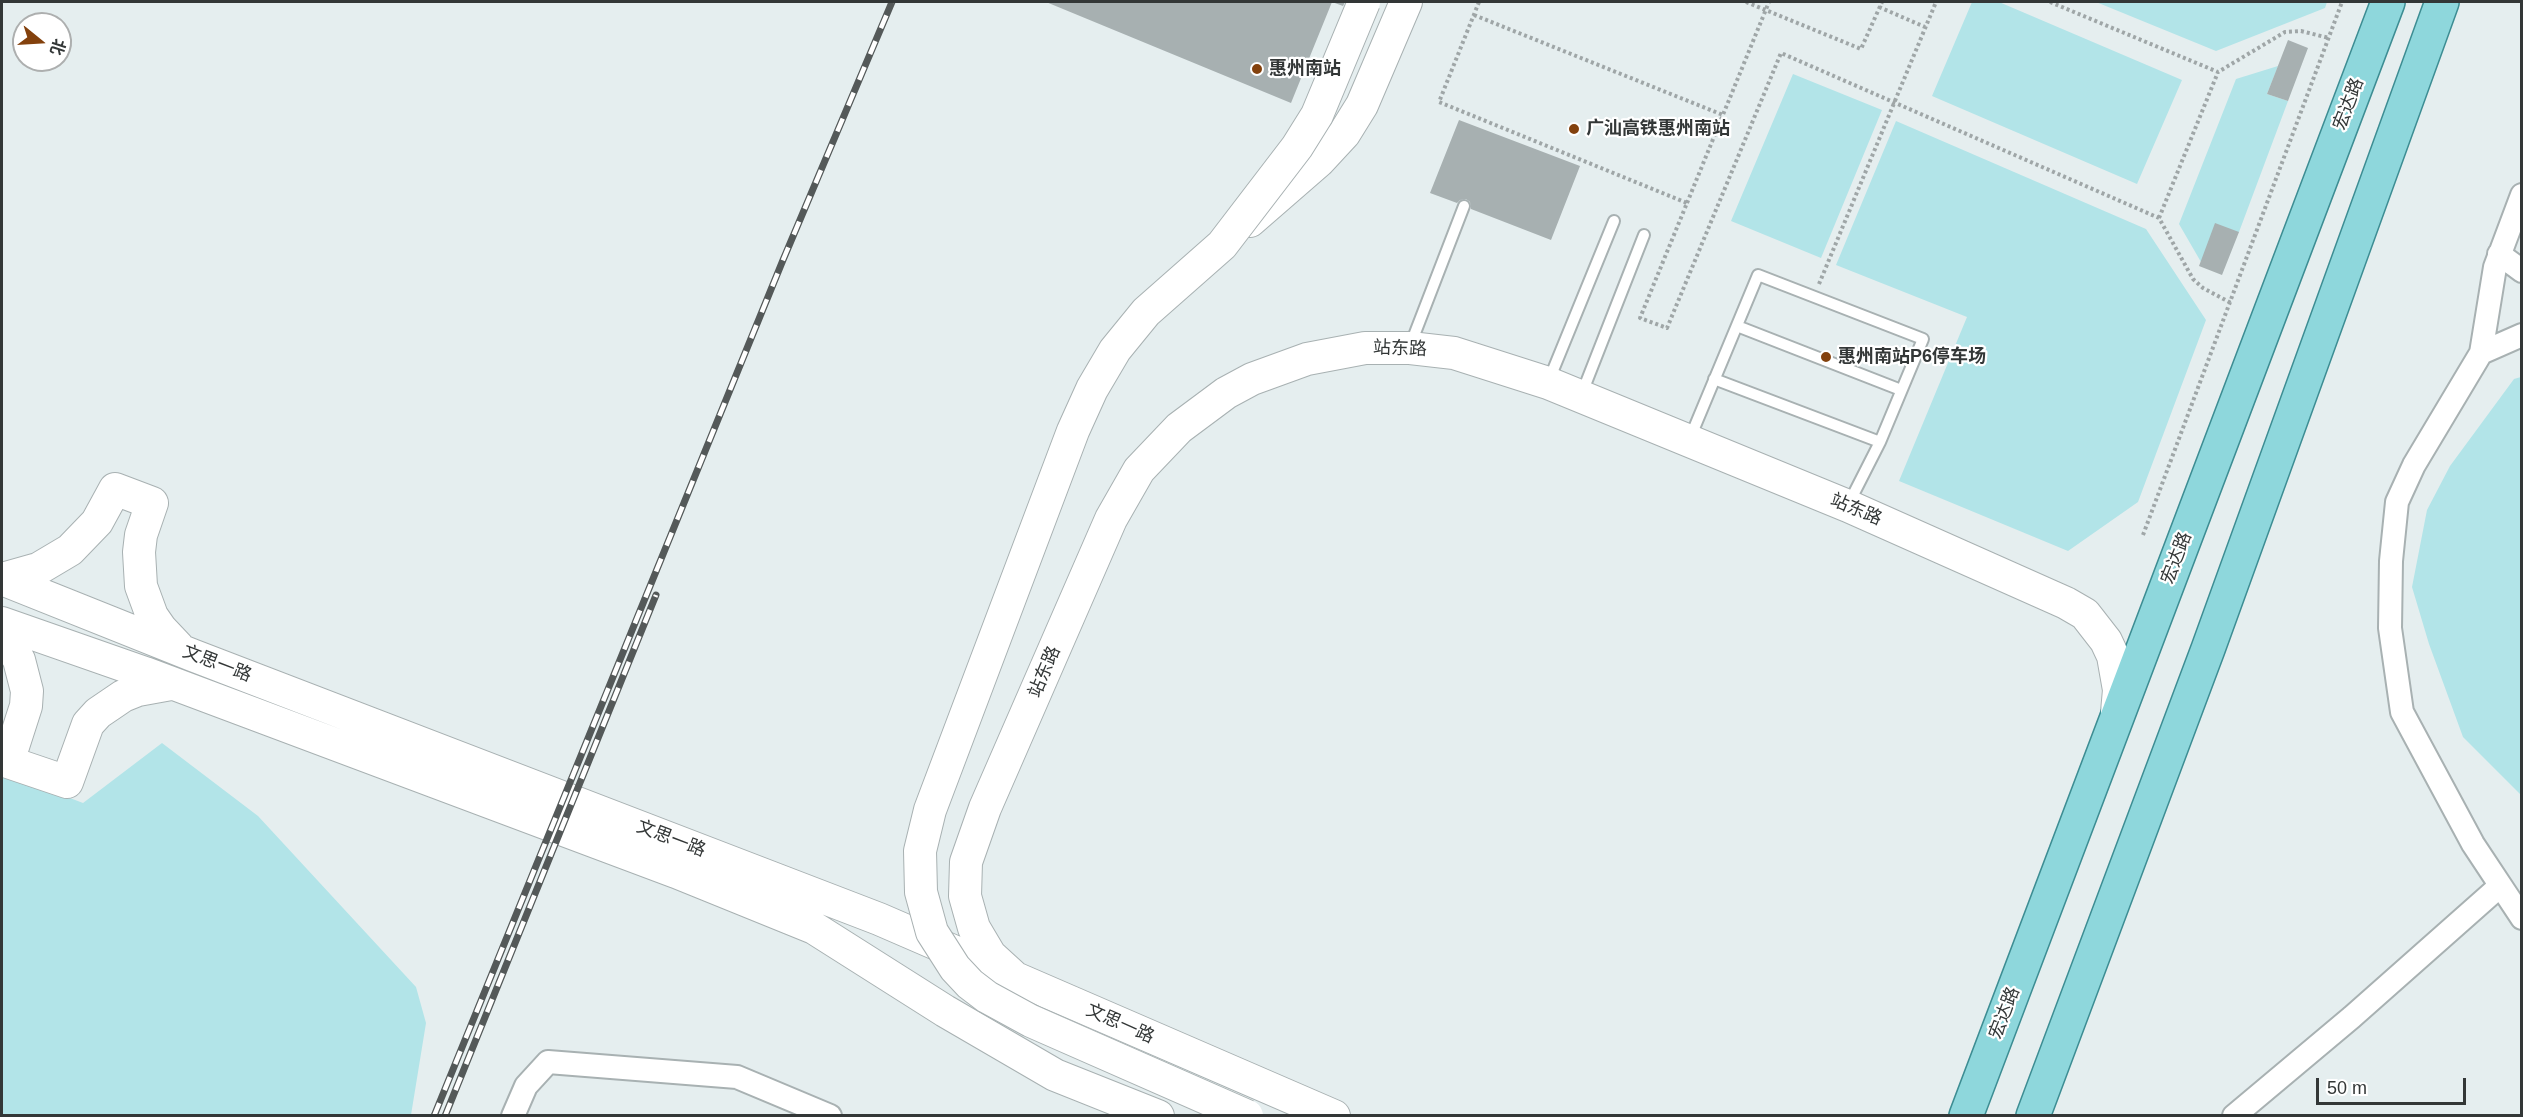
<!DOCTYPE html>
<html>
<head>
<meta charset="utf-8">
<style>
	body { margin:0 }
	#map { position:relative; width:2523px; height:1117px; overflow:hidden; background:#e5eeef; font-family:Helvetica,"Noto Sans SC",sans-serif }
	canvas { display:block }
	.frame { position:absolute; inset:0; border:3px solid #333737; pointer-events:none }
	.north { position:absolute; left:12px; top:12px; width:60px; height:60px; box-sizing:border-box; background:#fff; border:2px solid #adafaf; border-radius:50%; rotate:108deg; font-size:16px; font-weight:700; line-height:24px; text-align:center; color:#333737 }
	.north::after { content:''; display:block; margin:auto; width:21px; height:27px; background:#83410d; clip-path:polygon(50% 0,100% 100%,50% 72%,0 100%) }
	.scale { position:absolute; left:2316px; top:1078px; width:150px; height:27px; box-sizing:border-box; border:3px solid #333737; border-top:0; padding-left:8px; font-size:18px; line-height:21px; white-space:nowrap; color:#333737; -webkit-text-stroke:4px #fff; paint-order:stroke }
</style>
</head>
<body>
<div id="map">
<canvas width="2523" height="1117"></canvas>
<div class="frame"></div>
<div class="north">北</div>
<div class="scale">50 m</div>
</div>
<script>
const ctx = document.querySelector('canvas').getContext('2d');
ctx.lineJoin = 'round';
function paint(path, color) { ctx.fillStyle = color; ctx.fill(path, 'evenodd'); }
const shape = rows => new Path2D(rows.map(r => 'M' + r).join(''));
function stroke(path, color, width, dash) { ctx.strokeStyle = color; ctx.lineWidth = width; ctx.lineCap = dash ? 'butt' : 'round'; ctx.setLineDash(dash || []); ctx.stroke(path); }
function drawText(font, color, halo, rows, align = 'center') {
  ctx.font = font + ' Helvetica,"Noto Sans SC",sans-serif'; ctx.lineWidth = 4.5; ctx.setLineDash([]); ctx.textBaseline = 'middle'; ctx.strokeStyle = halo; ctx.fillStyle = color; for (const [text, x, y, turn = 0] of rows) {
    ctx.save(); ctx.translate(x, y); ctx.rotate((+turn || 0) * Math.PI / 180); ctx.textAlign = isNaN(turn) ? turn : align; if (halo) ctx.strokeText(text, 0, 0); ctx.fillText(text, 0, 0); ctx.restore();
  }
}
const green = shape([
	[1972,2,1999,2,2182,80,2137,184,1932,96],
	[2096,2,2327,2,2325,8,2216,51],
	[2278,66,2267,94,2288,101,2239,232,2201,262,2179,224,2236,79],
	[1793,74,1882,110,1821,258,1731,221],
	[1896,121,2146,229,2206,320,2138,502,2068,551,1899,481,1967,317,1836,265],
	[2521,377,2522,377,2521,795,2463,737,2429,644,2412,587,2427,510,2450,466,2514,379],
	[162,743,258,816,416,987,426,1023,411,1115,2,1115,2,772,83,803]
]);
const building = shape([
	[1046,2,1345,2,1343,6,1332,2,1291,103],
	[2288,40,2308,48,2288,101,2267,94],
	[1459,120,1580,166,1551,240,1471,209,1470,202,1466,199,1460,200,1457,203,1430,193],
	[2215,223,2239,232,2222,275,2199,266]
]);
const path = shape([
	[1479,2,1439,102,1687,203,1640,318,1667,328,1781,53,2159,218,2193,279,2203,288,2231,303],
	[1746,2,1861,49,1882,2],
	[2050,2,2218,72,2285,32,2301,31,2329,38],
	[1879,7,1925,27],
	[1474,15,1723,115],
	[1687,203,1769,2],
	[2159,218,2218,72],
	[1819,284,1936,2],
	[2143,535,2342,2]
]);
const lane = shape([
	[1737,326,1901,390],
	[1410,346,1464,206],
	[1714,379,1880,442],
	[1549,380,1614,221],
	[1582,393,1644,235],
	[1690,438,1758,275,1923,339,1880,442,1849,503]
]);
const street = shape([
	[2522,195,2495,267,2481,353,2414,465,2397,502,2391,561,2390,628,2402,712,2473,844,2522,918],
	[2499,254,2522,271],
	[2481,353,2522,335],
	[513,1116,526,1086,548,1062,737,1077,830,1116],
	[2234,1116,2352,1017,2500,886]
]);
const secondary = shape([
	[1250,221,1319,161,1344,134,1362,105,1406,2],
	[2,579,192,655,879,919,1334,1116],
	[2,579,38,569,70,550,97,522,115,489,152,503,141,535,139,552,141,586,152,616,161,629,178,647],
	[2,623,145,673,676,872,814,928,945,1011,1055,1075,1158,1116],
	[2,631,19,660,27,691,26,706,8,762,67,782,88,724,98,713,123,696,138,690,171,684],
	[1013,976,990,955,974,928,965,896,966,862,985,808,1111,519,1139,470,1179,428,1226,393,1252,379,1307,359,1365,348,1410,348,1454,353,1548,383,1848,506,2066,603,2085,614,2106,641,2113,656,2119,690,2117,712]
]);
const primary = shape([
	[1966,1116,2388,2],
	[2033,1116,2208,649,2442,2]
]);
const rail = shape([
	[434,1116,783,260,892,2],
	[445,1116,656,595]
]);
const secondaryBridge = shape([
	[1247,1116,1031,1021,987,997,970,984,955,968,932,932,921,892,920,851,930,810,1073,431,1092,389,1115,350,1146,312,1222,245,1297,147,1317,115,1364,2]
]);
const markers = [
	[1257,69,6,"#83410d"],
	[1574,129,6,"#83410d"],
	[1826,357,6,"#83410d"]
];
const poiNames = [
	["惠州南站",1269,69],
	["广汕高铁惠州南站",1586,129],
	["惠州南站P6停车场",1838,357]
];
const streetNames = [
	["宏达路",2349,104,-69],
	["站东路",1400,349,2],
	["站东路",1856,510,23],
	["宏达路",2177,558,-69],
	["文思一路",217,664,21],
	["站东路",1045,672,-67],
	["文思一路",671,839,21],
	["宏达路",2005,1013,-69],
	["文思一路",1120,1024,24]
];
paint(green, '#b2e4e8');
paint(building, '#a7b0b1');
stroke(lane, '#a8b1b2', 14);
stroke(street, '#a8b1b2', 26);
stroke(secondary, '#a8b1b2', 34);
stroke(primary, '#3d8d93', 36);
stroke(path, '#9fa6a7', 4, [3, 3]);
stroke(lane, '#fff', 10);
stroke(street, '#fff', 22);
stroke(secondary, '#fff', 32);
stroke(primary, '#8ed7dc', 33);
stroke(rail, '#545959', 7);
stroke(rail, '#fff', 4.5, [14]);
stroke(secondaryBridge, '#a8b1b2', 34, []);
stroke(secondaryBridge, '#fff', 32);
for (const [x, y, r, color] of markers) { const dot = new Path2D(); dot.arc(x, y, r, 0, 2 * Math.PI); ctx.fillStyle = color; ctx.fill(dot); stroke(dot, '#fff', 2); }
drawText('bold 18px', '#333737', '#fff', poiNames, 'left');
drawText('18px', '#333737', '#fff', streetNames);
</script>
</body>
</html>
